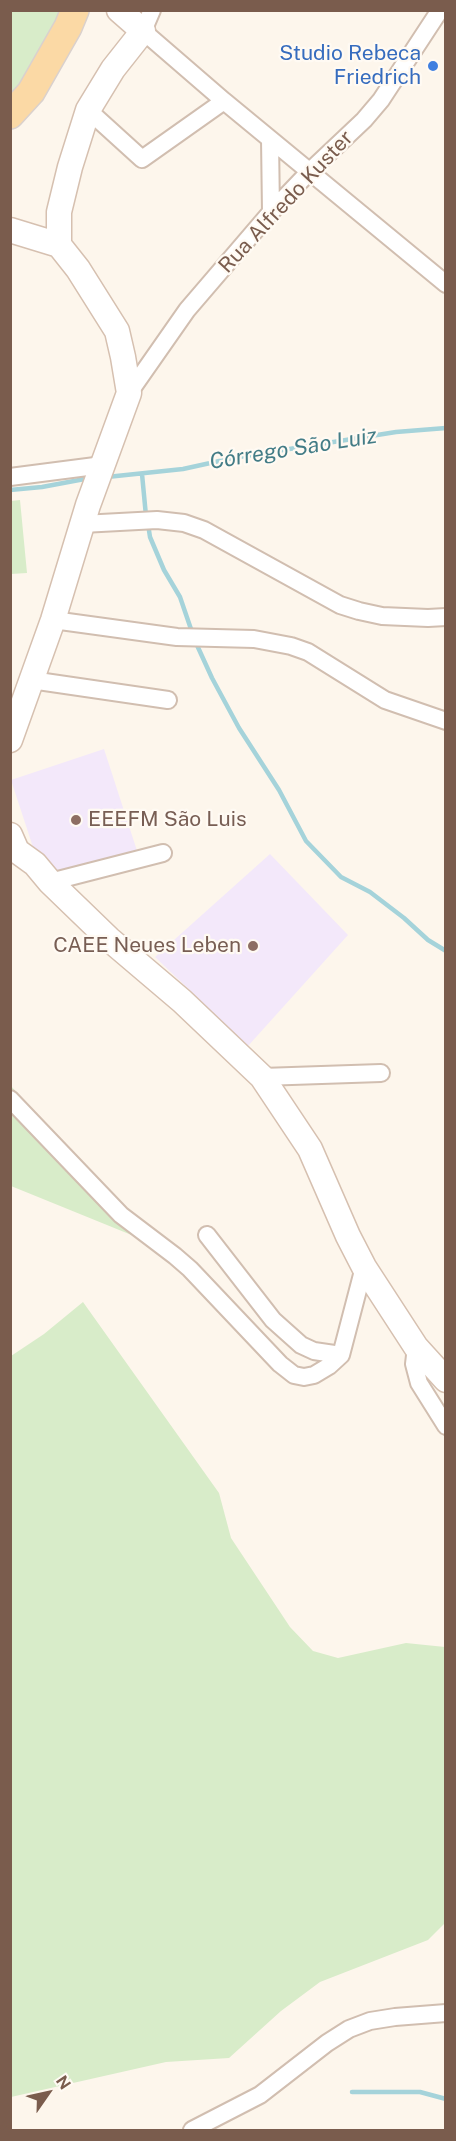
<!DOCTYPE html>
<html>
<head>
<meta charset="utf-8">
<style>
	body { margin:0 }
	#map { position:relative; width:456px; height:2141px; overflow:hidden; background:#fdf6ec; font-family:"Public Sans",sans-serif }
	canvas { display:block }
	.frame { position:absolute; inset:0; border:12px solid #7a5c4d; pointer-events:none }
	.north { position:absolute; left:18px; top:2063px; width:60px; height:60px; -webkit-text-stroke:4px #fffaf3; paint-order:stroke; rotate:56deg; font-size:16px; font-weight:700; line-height:24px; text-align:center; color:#7a5c4d }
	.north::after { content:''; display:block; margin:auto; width:21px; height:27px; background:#7a5c4d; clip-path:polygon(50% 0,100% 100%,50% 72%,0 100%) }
</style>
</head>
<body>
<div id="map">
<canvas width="456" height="2141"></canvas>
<div class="frame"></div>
<div class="north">N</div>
</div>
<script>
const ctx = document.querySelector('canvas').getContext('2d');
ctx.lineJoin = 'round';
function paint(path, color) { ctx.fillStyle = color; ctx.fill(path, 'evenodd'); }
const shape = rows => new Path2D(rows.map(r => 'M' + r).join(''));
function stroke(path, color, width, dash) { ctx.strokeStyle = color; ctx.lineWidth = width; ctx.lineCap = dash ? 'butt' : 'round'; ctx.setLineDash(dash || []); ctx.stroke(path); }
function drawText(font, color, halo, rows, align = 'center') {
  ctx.font = font + ' "Public Sans",sans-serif'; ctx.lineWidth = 4.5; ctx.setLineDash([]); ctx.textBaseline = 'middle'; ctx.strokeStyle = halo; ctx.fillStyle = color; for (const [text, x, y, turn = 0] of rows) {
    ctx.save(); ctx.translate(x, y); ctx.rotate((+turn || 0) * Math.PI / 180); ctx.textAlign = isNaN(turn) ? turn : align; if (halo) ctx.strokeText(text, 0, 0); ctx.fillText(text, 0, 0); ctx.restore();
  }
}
const education = shape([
	[104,749,140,860,47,890,11,780],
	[270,854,348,935,248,1046,155,957]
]);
const green = shape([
	[11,11,72,11,11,103],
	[20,500,27,573,11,574,11,501],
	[10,1085,70,1151,134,1236,11,1186],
	[83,1302,219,1493,231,1538,290,1627,313,1651,338,1658,406,1643,445,1647,445,1923,428,1940,320,1982,281,2011,229,2058,166,2062,11,2097,11,1356,44,1334]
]);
const stream = shape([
	[142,474,146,516],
	[107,477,183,469,233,458,396,432,446,428],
	[10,490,42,487,90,478],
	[148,524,150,537,164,570,180,597,193,635],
	[196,643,212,678,239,728,279,790,306,841,341,877,370,892,404,918,428,940,446,951],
	[352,2092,420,2092,446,2099]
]);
const street = shape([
	[152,10,143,31,224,101,446,284],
	[88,110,142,159,224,101],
	[270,139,271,212],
	[129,393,187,310,271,212,310,171,364,120,381,100,440,10],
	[10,477,103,465],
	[82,524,157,520,184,523,204,530,340,605,359,611,382,616,428,618,446,617],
	[53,620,177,637,254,639,291,646,308,652,385,700,446,721],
	[31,680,168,700],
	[50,882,163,853],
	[262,1077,381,1073],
	[10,1099,121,1215,175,1256,190,1269,280,1364,294,1375,304,1377,314,1375,329,1366,341,1355],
	[207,1235,273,1320,301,1345,314,1351,341,1355,364,1267],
	[416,1347,414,1364,419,1383,446,1426],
	[192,2130,260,2095,327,2043,349,2029,370,2021,395,2017,446,2013]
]);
const secondary = shape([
	[10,230,59,245,78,269,117,331,123,357,129,393,88,505,53,620,10,740],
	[59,245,59,212,70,167,88,110,113,69,143,31,119,10],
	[10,835,17,851,35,864,50,882,109,939,182,1001,262,1077,310,1149,348,1236,364,1267,416,1347,446,1380]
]);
const primary = shape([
	[10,115,31,92,68,27,75,10]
]);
const markers = [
	[433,66,6,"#3f7fe0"],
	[76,820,6,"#8d6e63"],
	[253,946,6,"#8d6e63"]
];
const shopNames = [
	["Studio Rebeca",421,54],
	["Friedrich",421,78]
];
const streetNames = [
	["Rua Alfredo Kuster",286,202,-47]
];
const educationNames = [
	["EEEFM São Luis",88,820],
	["CAEE Neues Leben",241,946,"right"]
];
const waterNames = [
	["Córrego São Luiz",293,449,-9]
];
paint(education, '#f3e8fa');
paint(green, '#d8ecc9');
stroke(stream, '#a5d3da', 4.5);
stroke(street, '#d1beb0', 20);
stroke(secondary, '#d6c0b0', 27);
stroke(primary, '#dad1cd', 30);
stroke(street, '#fff', 16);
stroke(secondary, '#fff', 24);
stroke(primary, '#fbd9a5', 27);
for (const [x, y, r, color] of markers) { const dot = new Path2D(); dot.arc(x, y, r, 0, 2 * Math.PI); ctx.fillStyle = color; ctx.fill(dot); stroke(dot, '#fffaf3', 2); }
drawText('21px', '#366cbe', '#fffaf3', shopNames, 'right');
drawText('21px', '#7a5c4d', '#fffaf3', streetNames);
drawText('21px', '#785e54', '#fffaf3', educationNames, 'left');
drawText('italic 22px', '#437c86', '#fffaf3', waterNames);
</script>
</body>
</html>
